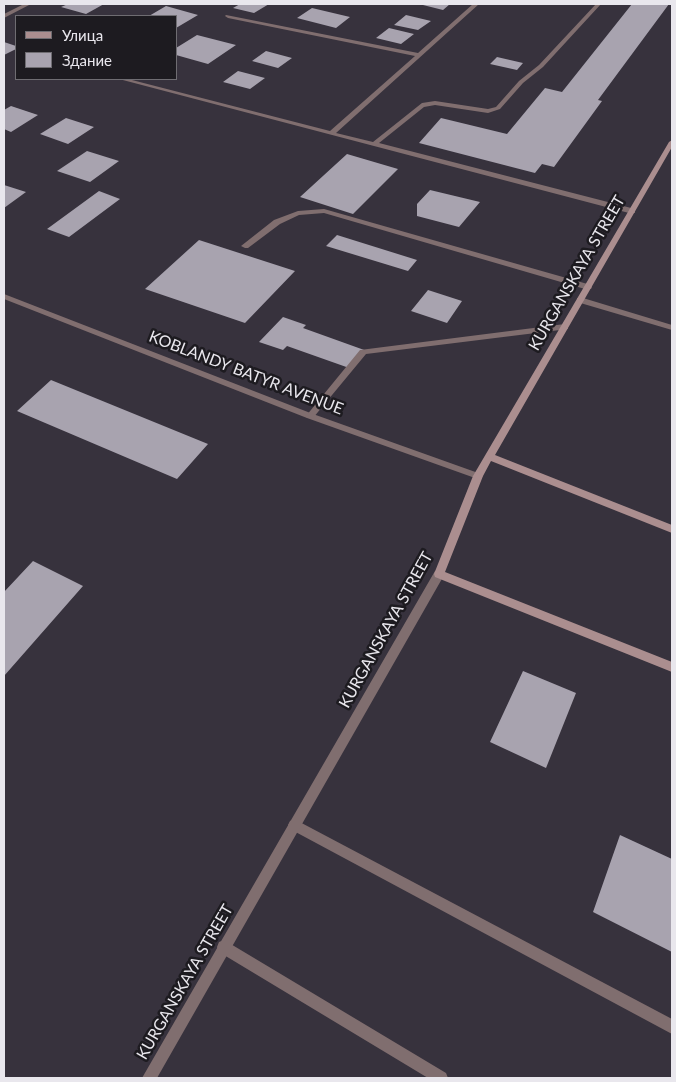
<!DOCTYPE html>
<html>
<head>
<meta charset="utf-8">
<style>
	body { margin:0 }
	#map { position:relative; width:676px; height:1082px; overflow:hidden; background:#37323d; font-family:Lato,sans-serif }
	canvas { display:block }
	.frame { position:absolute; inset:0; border:5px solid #e9e7ed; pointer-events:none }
	.legend { position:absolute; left:15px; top:15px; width:162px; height:65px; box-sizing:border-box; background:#1d1b20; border:1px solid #6f6d72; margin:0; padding:6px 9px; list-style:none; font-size:15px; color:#e9e7ed }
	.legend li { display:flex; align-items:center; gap:10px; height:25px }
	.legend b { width:25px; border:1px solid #6f6d72 }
</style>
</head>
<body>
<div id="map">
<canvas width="676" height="1082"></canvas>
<div class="frame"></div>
<ul class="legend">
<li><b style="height:6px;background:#ab8e8f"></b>Улица</li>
<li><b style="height:14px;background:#a8a3af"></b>Здание</li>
</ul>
</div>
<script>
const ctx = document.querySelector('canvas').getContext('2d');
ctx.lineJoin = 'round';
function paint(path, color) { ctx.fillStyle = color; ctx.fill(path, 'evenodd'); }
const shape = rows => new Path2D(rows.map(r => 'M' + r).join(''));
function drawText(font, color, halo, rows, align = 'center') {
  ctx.font = font + ' Lato,sans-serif'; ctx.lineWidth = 5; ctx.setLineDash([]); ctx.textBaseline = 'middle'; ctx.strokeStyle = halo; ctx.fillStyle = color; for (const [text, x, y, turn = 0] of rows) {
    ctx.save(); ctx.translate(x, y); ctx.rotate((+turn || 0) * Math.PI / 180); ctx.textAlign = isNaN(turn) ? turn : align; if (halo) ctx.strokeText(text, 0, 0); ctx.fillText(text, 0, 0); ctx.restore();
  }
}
const building = shape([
	[68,4,104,4,86,14,61,7],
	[240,4,269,4,254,13,233,8],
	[419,4,450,4,443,10],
	[632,4,669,4,598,100,602,101,554,167,542,164,535,173,419,143,441,118,507,134,545,88,562,92],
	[166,6,198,15,176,28,176,16,149,16],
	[312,8,350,17,336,28,297,18],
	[406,15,431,21,418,30,394,25],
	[389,28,414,34,401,44,376,38],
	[197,35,236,45,208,64,176,55,176,48],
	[4,42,16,46,16,49,4,55],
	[266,51,292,58,278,68,252,61],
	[497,57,523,63,517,70,490,64],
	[238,71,265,78,250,89,223,82],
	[11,106,38,115,11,132,4,129,4,110],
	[66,118,94,127,68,144,40,134],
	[87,151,119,161,90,182,57,171],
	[347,154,398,169,353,214,300,197],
	[4,185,26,192,4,208],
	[430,190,480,202,459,227,417,216,417,204],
	[99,191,120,199,69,237,47,229],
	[337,235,417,260,408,271,326,246],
	[199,240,295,271,245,323,145,289],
	[428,290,462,301,447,323,411,311],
	[283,317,306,325,303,328,367,351,352,369,287,346,283,350,259,342],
	[51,380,208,444,177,479,17,411],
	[33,561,83,586,4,676,4,592],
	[523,671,576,693,546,768,490,742],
	[620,835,672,859,672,952,593,912]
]);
const lane = shape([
	[473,4,479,4,336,133,373,142,422,103,435,101,488,109,496,107,519,81,539,65,596,4,601,4,543,67,523,83,500,109,488,113,435,105,424,107,379,143,635,209,635,213,629,213,119,79,128,79,330,131,415,56,228,18,225,16,226,15,418,53,473,4],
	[324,209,591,285,592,287,591,289,585,289,324,213,299,215,280,224,248,248,245,248,241,246,274,220,298,211,324,209],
	[577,298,583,298,672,325,672,330,577,302,577,298],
	[565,324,568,325,568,329,366,354,313,418,307,418,306,416,360,350,565,324],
	[294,819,672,1019,672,1034,290,829,288,825,290,821,294,819],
	[224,940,446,1073,448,1078,428,1078,219,952,217,947,219,942,224,940]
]);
const street = shape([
	[24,4,31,4,4,18,4,14,24,4],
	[4,294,313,414,481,474,483,476,481,478,475,478,307,418,4,299,4,294],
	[439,570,443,571,444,574,443,577,157,1078,142,1078,435,571,439,570]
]);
const secondary = shape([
	[672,140,672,147,495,455,672,525,672,533,491,461,483,476,445,572,672,662,672,672,435,577,434,574,473,476,669,142,672,140]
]);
const streetNames = [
	["KURGANSKAYA STREET",577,273,-60],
	["KOBLANDY BATYR AVENUE",246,373,21],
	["KURGANSKAYA STREET",386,630,-61],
	["KURGANSKAYA STREET",185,982,-60]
];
paint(building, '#a8a3af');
paint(lane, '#806e6f');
paint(street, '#806e6f');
paint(secondary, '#ab8e8f');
drawText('16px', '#e9e7ed', '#1d1b20', streetNames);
</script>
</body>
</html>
